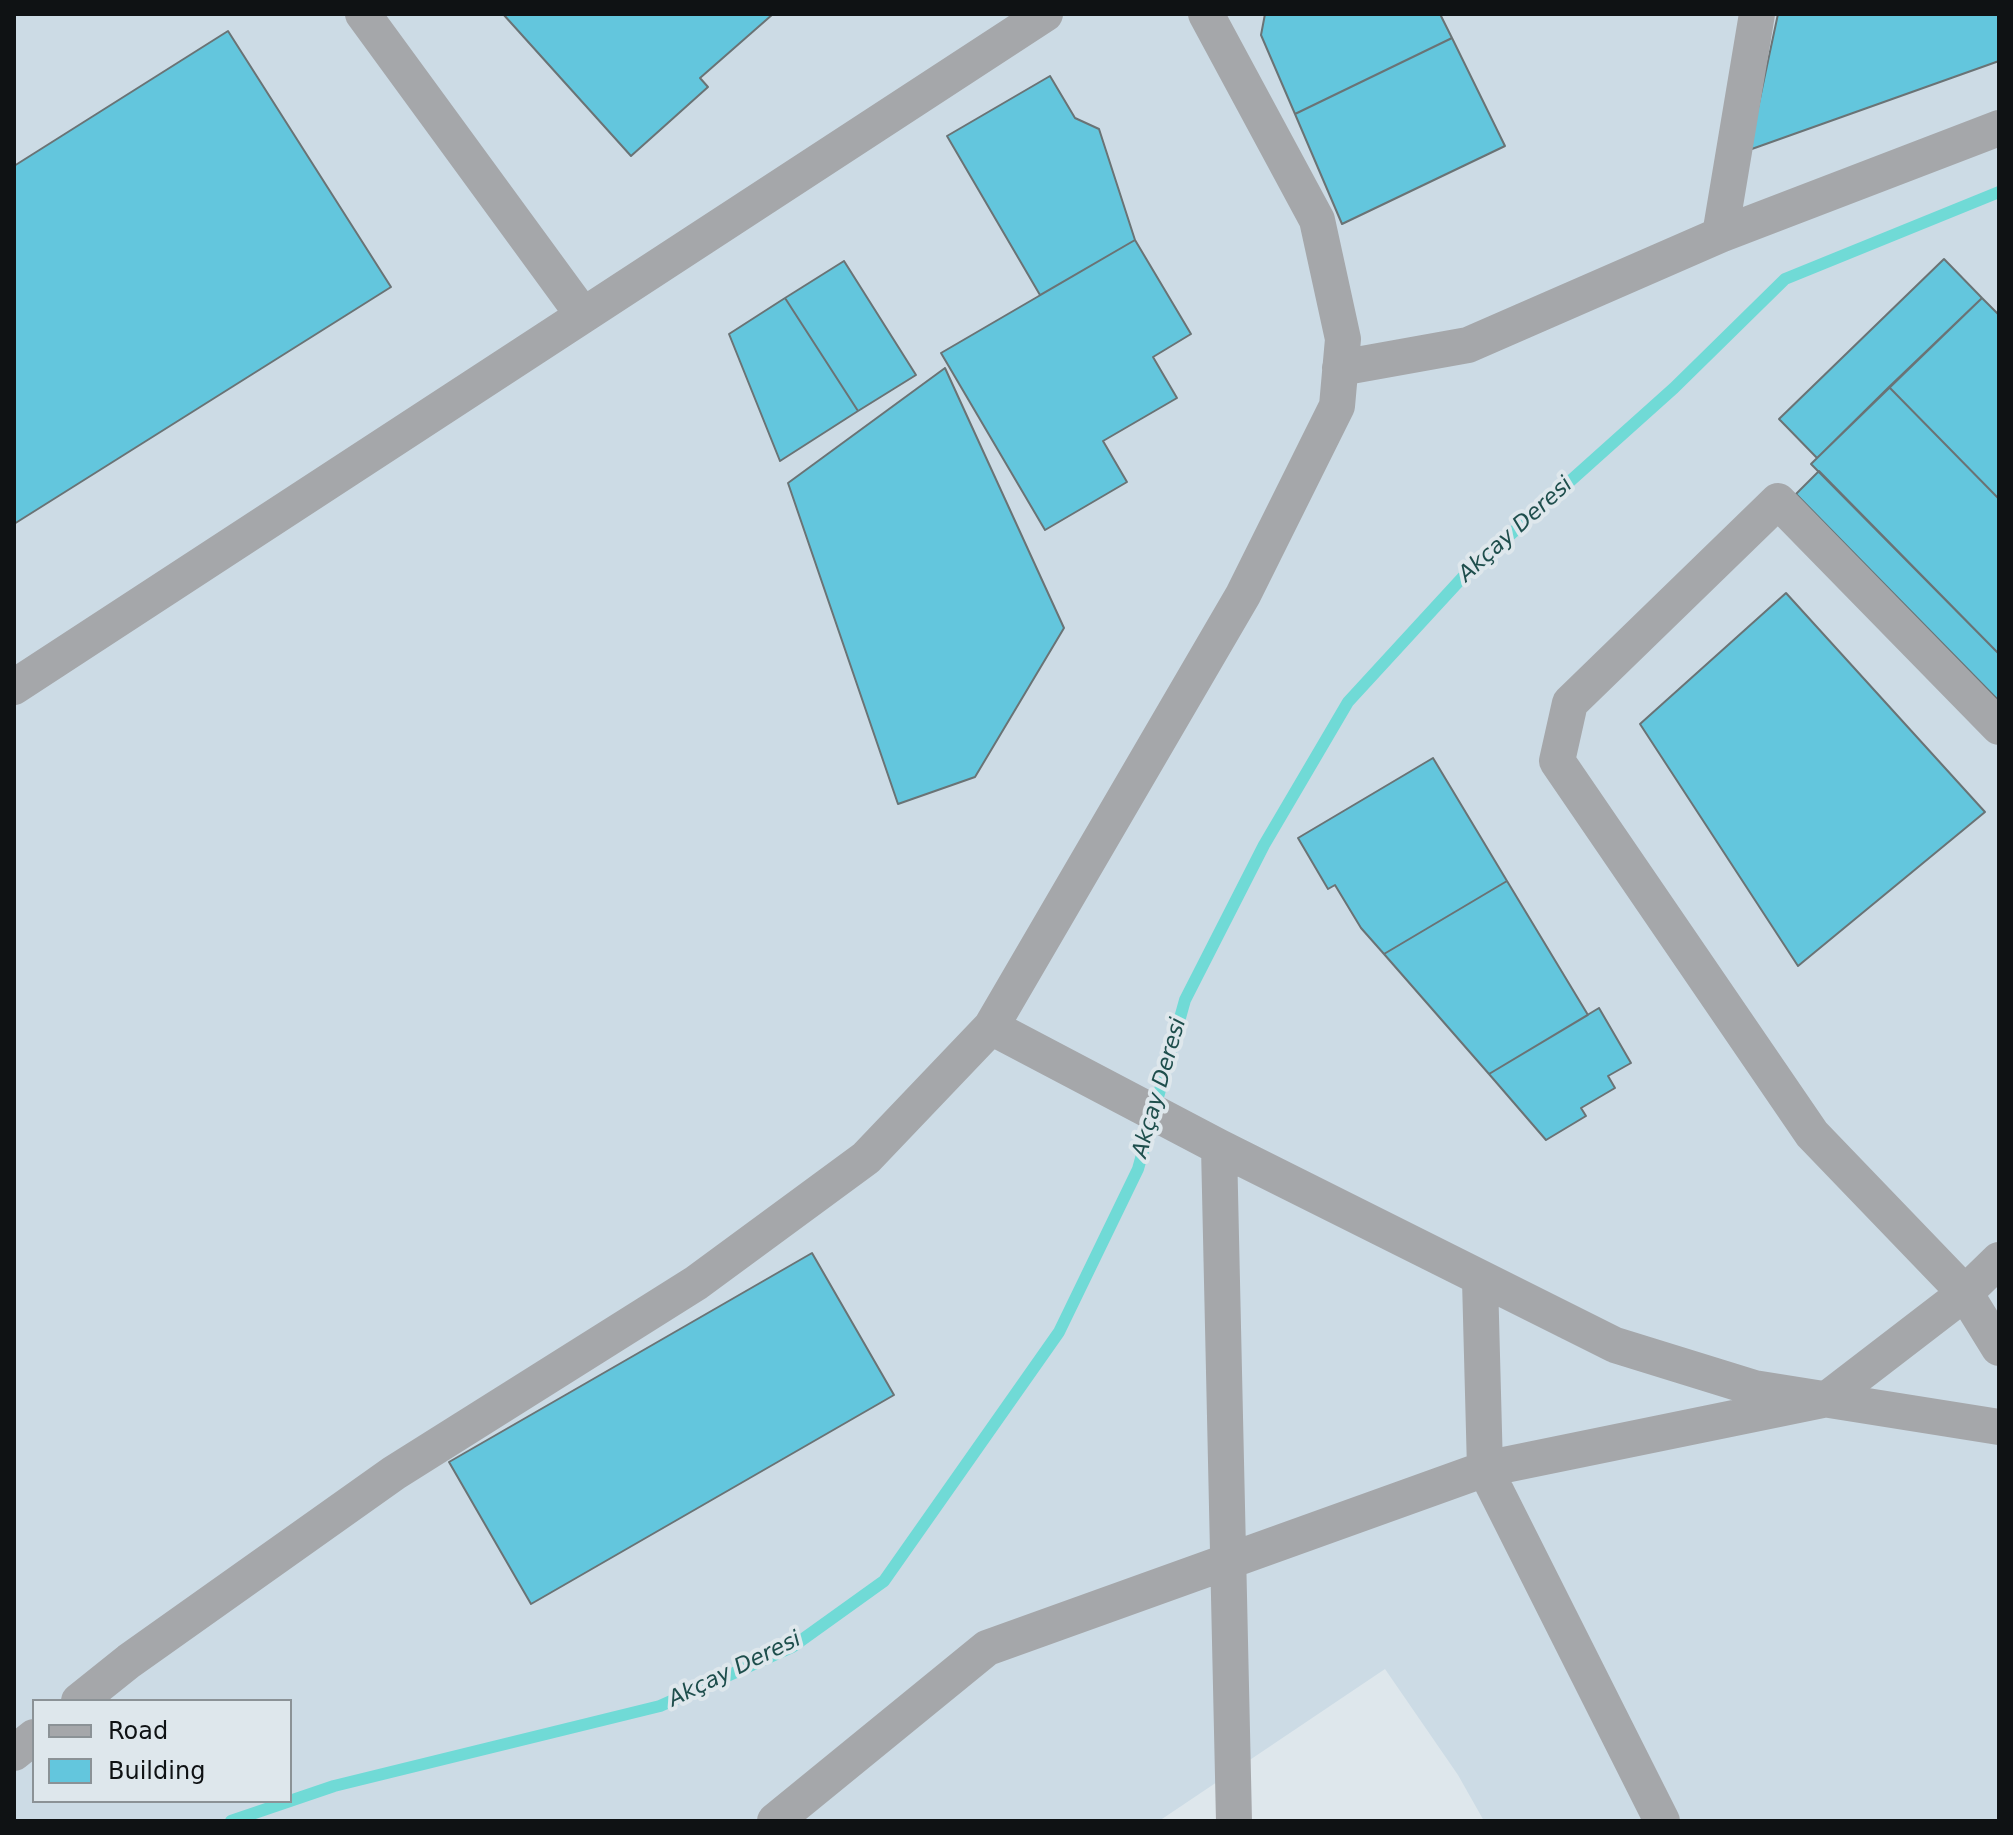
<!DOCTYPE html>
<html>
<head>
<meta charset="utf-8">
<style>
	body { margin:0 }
	#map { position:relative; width:2013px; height:1835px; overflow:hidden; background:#dee7ec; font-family:"DejaVu Sans",sans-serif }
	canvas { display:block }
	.frame { position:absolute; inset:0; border:16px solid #0f1214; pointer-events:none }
	.legend { position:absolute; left:32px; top:1699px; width:260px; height:104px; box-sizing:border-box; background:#dee7ec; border:2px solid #8b9296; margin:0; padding:10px 14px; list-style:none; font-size:24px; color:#0f1214 }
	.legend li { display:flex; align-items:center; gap:16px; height:40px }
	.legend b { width:40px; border:2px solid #8b9296 }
</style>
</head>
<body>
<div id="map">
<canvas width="2013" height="1835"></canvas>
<div class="frame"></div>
<ul class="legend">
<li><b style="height:10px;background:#a5a7aa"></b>Road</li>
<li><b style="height:22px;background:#63c6dd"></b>Building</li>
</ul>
</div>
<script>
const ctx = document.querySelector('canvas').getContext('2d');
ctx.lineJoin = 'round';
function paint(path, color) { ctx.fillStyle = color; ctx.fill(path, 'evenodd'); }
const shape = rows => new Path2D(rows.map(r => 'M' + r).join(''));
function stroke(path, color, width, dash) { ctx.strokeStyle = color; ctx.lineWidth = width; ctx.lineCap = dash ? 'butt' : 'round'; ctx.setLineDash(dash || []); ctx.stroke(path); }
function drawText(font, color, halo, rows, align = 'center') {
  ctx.font = font + ' "DejaVu Sans",sans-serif'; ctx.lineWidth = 8; ctx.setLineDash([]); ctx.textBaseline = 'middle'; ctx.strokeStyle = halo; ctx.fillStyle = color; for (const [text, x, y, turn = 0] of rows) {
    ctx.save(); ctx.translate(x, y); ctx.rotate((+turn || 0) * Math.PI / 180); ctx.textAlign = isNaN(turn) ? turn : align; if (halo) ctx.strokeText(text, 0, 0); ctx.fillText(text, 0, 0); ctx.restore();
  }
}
const built = shape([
	[14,14,1999,14,1999,1821,1484,1821,1458,1775,1385,1669,1159,1821,14,1821],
	[34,1701,290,1701,290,1801,34,1801]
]);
const stream = shape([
	[231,1821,334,1786,660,1706,792,1647,884,1581,1059,1332,1138,1169,1185,1000,1264,845,1348,702,1462,578,1674,388,1785,279,1999,192]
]);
const building = shape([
	[503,14,773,14,700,78,708,87,631,156,503,14],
	[1265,14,1440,14,1452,38,1295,114,1261,35,1265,14],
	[1778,14,1999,14,1999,61,1749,150,1778,14],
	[228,31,391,287,14,524,14,166,228,31],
	[1452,38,1505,146,1342,224,1295,114,1452,38],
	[1050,76,1075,118,1099,129,1135,240,1040,295,947,136,1050,76],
	[1135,240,1191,334,1153,357,1177,398,1103,441,1127,482,1045,530,941,353,1135,240],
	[1944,259,1982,298,1817,458,1779,419,1944,259],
	[844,261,916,375,858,411,785,298,844,261],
	[785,298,858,411,780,461,729,334,785,298],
	[1982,298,1999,315,1999,499,1889,387,1982,298],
	[945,368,1064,628,975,777,898,804,788,483,945,368],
	[1889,387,1999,499,1999,654,1811,464,1889,387],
	[1819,471,1999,654,1999,701,1796,494,1819,471],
	[1786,593,1985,812,1798,966,1640,724,1786,593],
	[1433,758,1507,881,1384,954,1361,928,1335,885,1328,889,1298,838,1433,758],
	[1507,881,1588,1015,1489,1074,1384,954,1507,881],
	[1599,1008,1631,1063,1608,1076,1615,1088,1581,1108,1586,1116,1546,1140,1489,1074,1599,1008],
	[812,1253,894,1395,531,1604,449,1462,812,1253]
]);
const minor = shape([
	[363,14,583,315],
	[1720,235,1757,14],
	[1340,368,1468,345,1720,235,1999,128],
	[14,687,1045,14],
	[1999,727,1778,501,1570,703,1557,761,1812,1134,1965,1293,1999,1348],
	[991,1027,1219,1147,1615,1345,1754,1388,1999,1427],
	[1219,1147,1234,1821],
	[1480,1280,1485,1469,1662,1821],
	[79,1701,129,1661,394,1473,696,1283,866,1158,991,1027,1243,595,1337,406,1343,339,1317,220,1206,14],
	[14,1753,34,1737],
	[775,1821,987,1648,1485,1469,1827,1399,1965,1293,1999,1260]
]);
const waterNames = [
	["Akçay Deresi",1516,530,-42],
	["Akçay Deresi",1160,1088,-74],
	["Akçay Deresi",735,1670,-26]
];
paint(built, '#ccdbe5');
stroke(stream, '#70dad6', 12);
paint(building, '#63c6dd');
stroke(building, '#6a7375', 2);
stroke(minor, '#a5a7aa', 36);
drawText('italic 22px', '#1e4e4c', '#dee7ec', waterNames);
</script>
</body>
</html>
